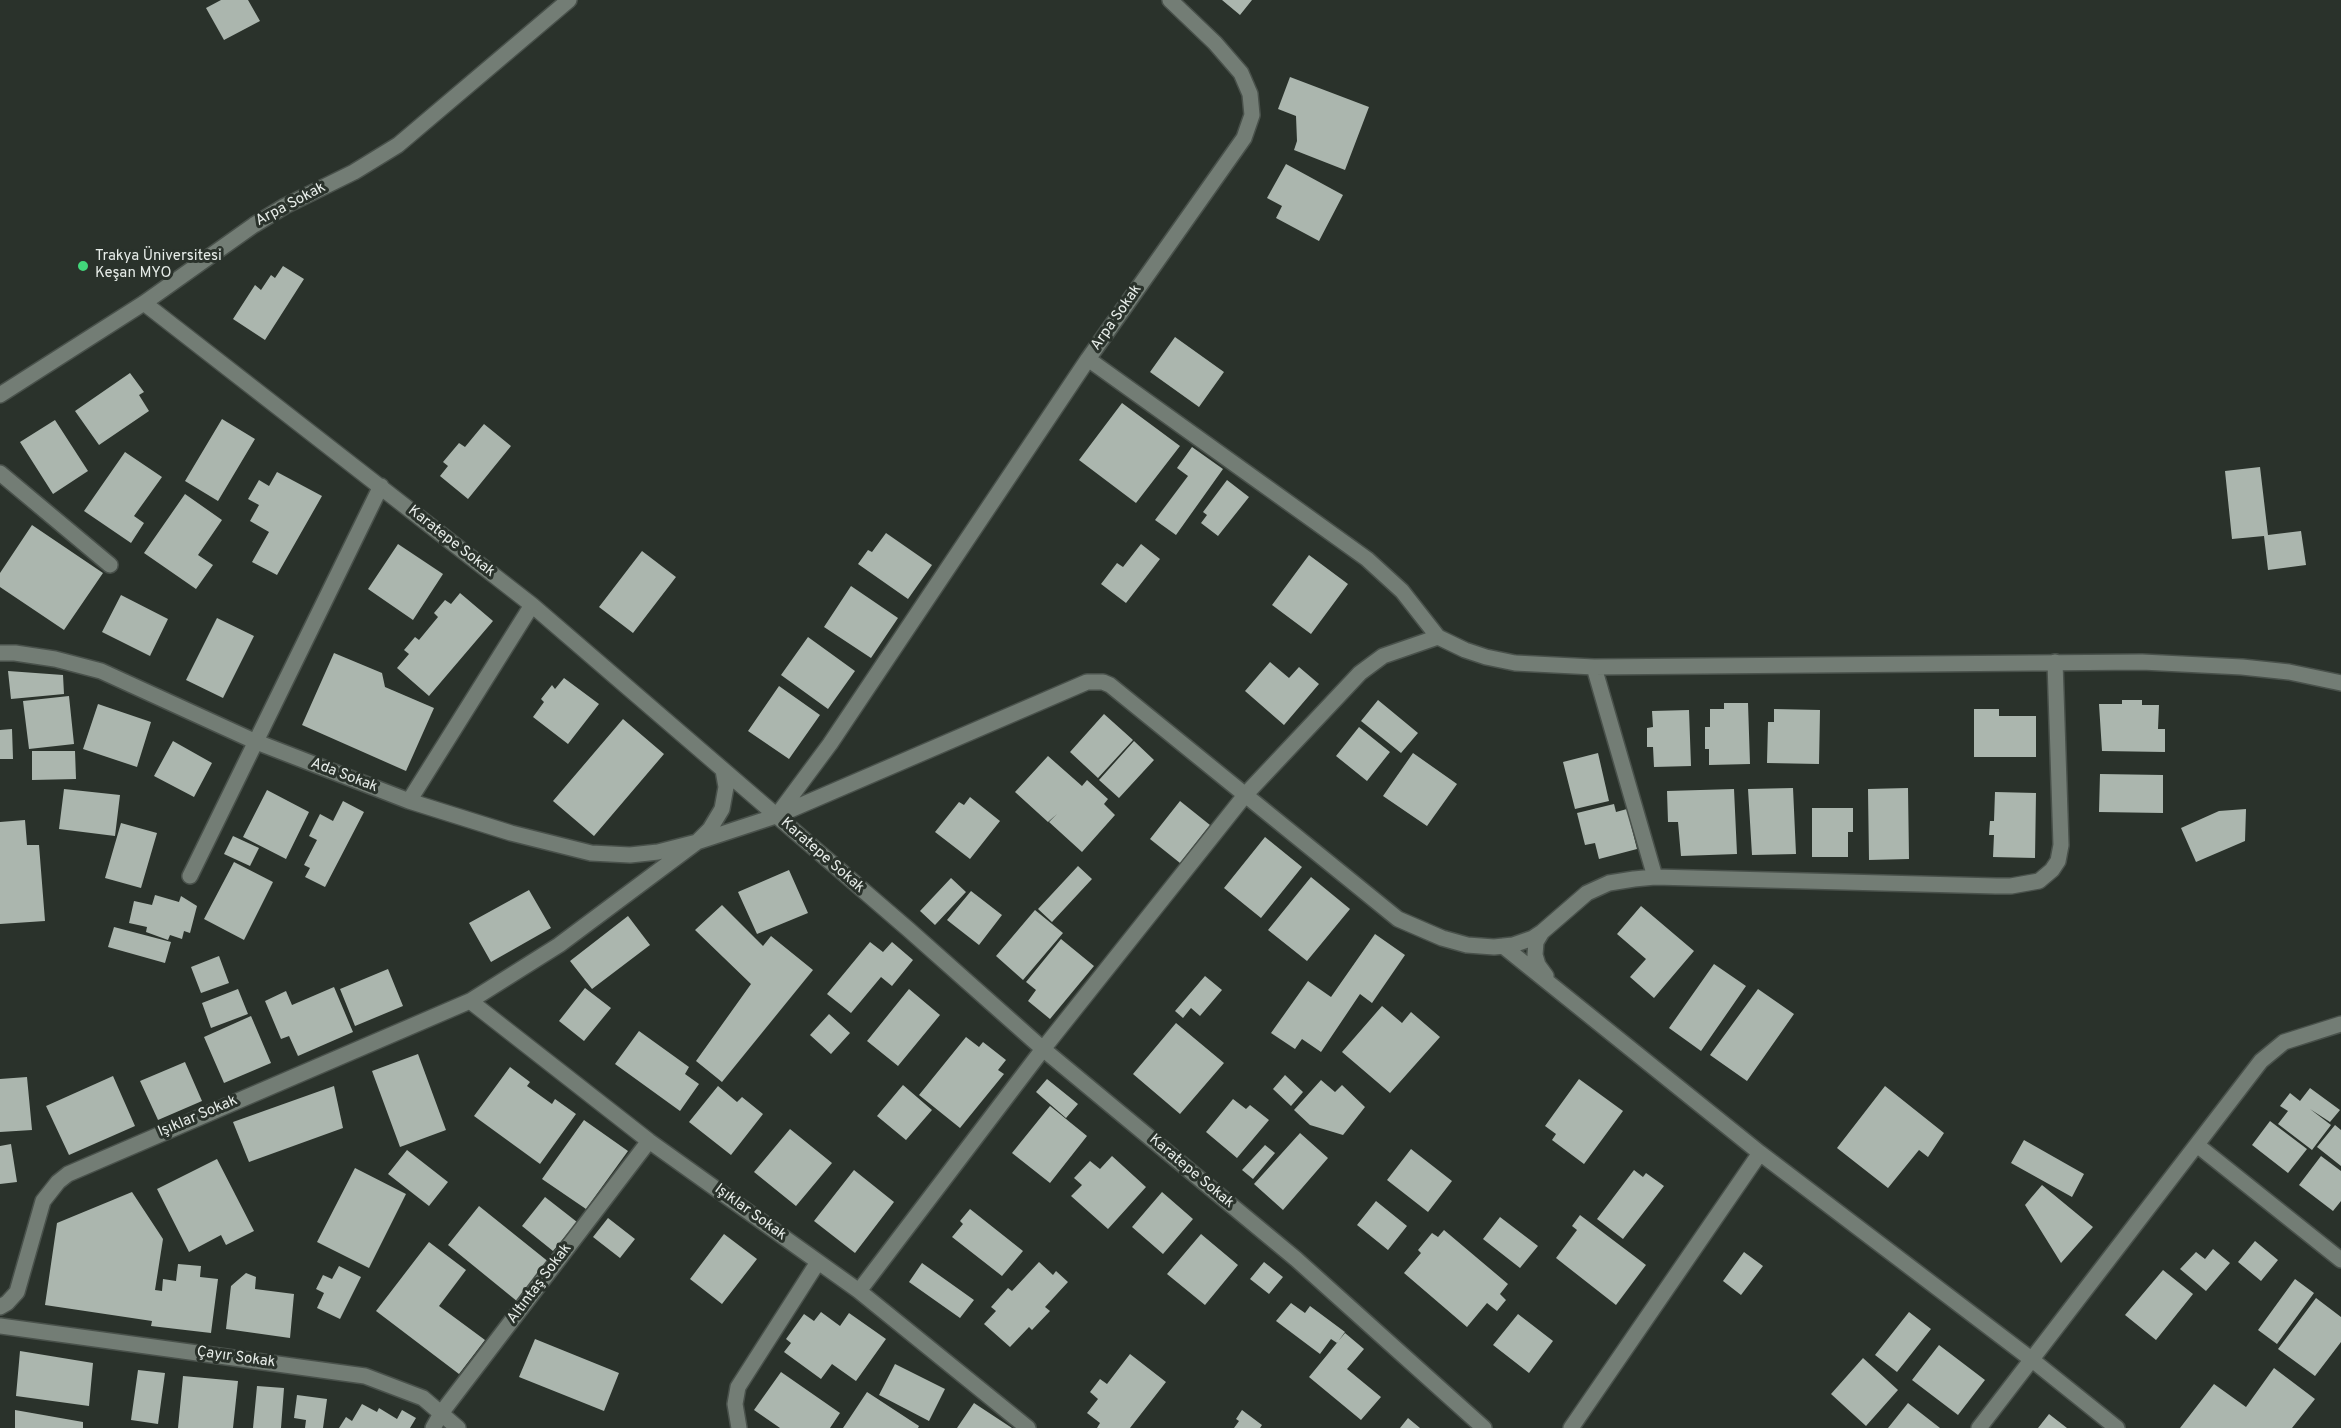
<!DOCTYPE html>
<html>
<head>
<meta charset="utf-8">
<style>
	body { margin:0 }
	canvas { display:block; background:#2a322b }
</style>
</head>
<body>
<canvas width="2341" height="1428"></canvas>
<script>
const ctx = document.querySelector('canvas').getContext('2d');
ctx.lineJoin = 'round';
function paint(path, color) { ctx.fillStyle = color; ctx.fill(path, 'evenodd'); }
const shape = rows => new Path2D(rows.map(r => 'M' + r).join(''));
function stroke(path, color, width, dash) { ctx.strokeStyle = color; ctx.lineWidth = width; ctx.lineCap = dash ? 'butt' : 'round'; ctx.setLineDash(dash || []); ctx.stroke(path); }
function drawText(font, color, halo, rows, align = 'center') {
  ctx.font = font + ' Overpass,sans-serif'; ctx.lineWidth = 6; ctx.setLineDash([]); ctx.textBaseline = 'middle'; ctx.strokeStyle = halo; ctx.fillStyle = color; for (const [text, x, y, turn = 0] of rows) {
    ctx.save(); ctx.translate(x, y); ctx.rotate((+turn || 0) * Math.PI / 180); ctx.textAlign = isNaN(turn) ? turn : align; if (halo) ctx.strokeText(text, 0, 0); ctx.fillText(text, 0, 0); ctx.restore();
  }
}
const building = shape([
	[221,0,248,0,260,21,224,40,206,8],
	[1222,0,1252,0,1240,15],
	[1290,77,1369,107,1345,170,1294,150,1297,141,1296,116,1278,109],
	[1286,164,1343,195,1319,241,1276,218,1282,206,1267,198],
	[283,266,304,279,265,340,233,319,255,285,261,290,271,275,275,278],
	[1175,337,1224,372,1199,407,1150,372],
	[130,373,144,392,139,395,149,411,99,445,75,411],
	[1122,403,1180,446,1136,503,1079,460],
	[222,419,255,439,218,501,185,481],
	[55,420,88,471,53,494,20,442],
	[484,424,511,446,468,499,440,476,448,466,443,462,459,443,465,447],
	[1192,447,1223,469,1176,535,1155,520,1188,476,1177,468],
	[125,452,162,477,134,516,144,523,131,543,84,511],
	[2260,467,2268,535,2301,531,2306,565,2268,570,2264,536,2232,539,2225,471],
	[277,472,322,496,277,575,252,562,269,532,250,521,259,505,248,499,259,480,269,486],
	[1227,480,1249,497,1218,536,1201,523,1207,515,1203,512],
	[185,494,222,520,198,555,213,565,196,589,144,553],
	[32,525,103,573,64,630,0,587,0,573],
	[886,533,932,565,908,599,858,564,868,550,872,552],
	[398,544,443,574,413,620,368,589],
	[1141,544,1160,559,1126,603,1101,584,1117,563,1123,567],
	[642,551,676,577,633,633,599,607],
	[1309,555,1348,584,1311,634,1272,605],
	[851,586,898,618,871,658,824,627],
	[460,593,493,621,429,696,397,668,409,654,404,650,415,637,419,640,438,617,434,613,445,600,451,604],
	[121,595,168,619,150,656,102,632],
	[217,618,254,636,223,698,186,680],
	[808,637,855,671,828,709,781,675],
	[334,653,382,673,385,687,434,708,406,771,302,725],
	[1270,662,1289,678,1299,667,1319,684,1284,725,1245,691],
	[8,671,63,675,64,694,11,699],
	[564,678,599,704,568,744,533,717,544,702,541,699,552,685,555,689],
	[779,686,820,715,789,759,748,731],
	[69,696,74,744,29,749,23,701],
	[1378,700,1418,733,1401,753,1361,721],
	[2122,700,2142,700,2142,705,2159,705,2158,729,2165,729,2165,752,2102,751,2099,704,2122,704],
	[1724,703,1748,703,1750,764,1709,765,1709,749,1705,749,1705,727,1710,727,1710,709,1724,709],
	[98,704,151,722,137,767,83,749],
	[1774,709,1820,710,1819,764,1767,763,1768,722,1774,722],
	[1974,709,1999,709,1999,716,2036,716,2036,757,1974,757],
	[1689,710,1691,766,1654,767,1653,747,1647,747,1647,728,1653,727,1652,711],
	[1104,714,1133,740,1098,778,1070,752],
	[623,719,664,754,594,836,553,801],
	[1359,727,1390,752,1367,781,1336,756],
	[12,729,13,759,0,759,0,730],
	[173,741,212,763,194,797,154,776],
	[1134,741,1154,760,1119,798,1099,780],
	[32,751,75,751,76,779,32,780],
	[1413,753,1457,784,1427,826,1383,796],
	[1598,753,1609,801,1575,809,1563,762],
	[1048,756,1082,786,1087,780,1108,799,1104,804,1115,815,1082,852,1049,822,1057,814,1048,822,1015,792],
	[2100,774,2163,775,2163,813,2099,812],
	[1793,788,1796,854,1752,855,1748,789],
	[1908,788,1909,859,1869,860,1868,789],
	[64,789,120,795,115,836,59,829],
	[1734,789,1737,854,1681,856,1678,822,1668,822,1667,791],
	[267,790,309,812,286,859,243,837],
	[1995,792,2036,793,2035,858,1993,857,1994,835,1989,835,1990,821,1994,821],
	[970,797,1000,821,970,859,935,832,959,802,964,805],
	[343,801,364,812,325,887,305,877,310,868,304,865,317,840,309,836,320,814,333,821],
	[1180,801,1210,825,1180,863,1150,839],
	[1614,804,1616,812,1627,809,1637,849,1599,859,1595,843,1585,845,1577,813],
	[1812,808,1853,808,1853,832,1848,832,1848,857,1812,857],
	[2246,809,2245,841,2196,862,2181,828,2219,811],
	[25,820,27,845,39,845,45,921,0,924,0,822],
	[121,823,157,833,141,888,105,878],
	[233,836,259,848,250,866,224,854],
	[1265,837,1302,867,1261,918,1224,888],
	[234,862,273,882,244,940,204,919],
	[1078,866,1092,879,1052,922,1038,909],
	[789,870,808,913,757,934,738,892],
	[1311,877,1350,909,1307,961,1268,930],
	[951,878,966,892,935,925,920,911],
	[529,890,551,928,491,962,469,923],
	[971,891,1002,915,979,945,947,920],
	[155,895,179,902,181,896,197,906,190,933,184,931,182,939,170,935,168,940,146,932,147,927,129,923,134,901,152,905],
	[722,905,763,946,771,936,813,970,722,1082,696,1061,751,984,695,930],
	[1641,906,1694,951,1654,998,1630,977,1646,959,1617,934],
	[1035,910,1063,933,1023,980,996,956],
	[628,916,650,945,592,989,570,961],
	[114,927,171,942,165,963,108,947],
	[1375,934,1405,955,1372,1003,1360,994,1321,1052,1302,1039,1295,1049,1271,1033,1308,981,1331,997],
	[1061,939,1094,966,1050,1019,1028,1001,1036,990,1026,982],
	[870,942,883,952,892,942,913,960,892,986,881,977,851,1013,827,994],
	[219,956,229,983,201,993,191,967],
	[1714,964,1746,986,1701,1051,1669,1028],
	[388,969,403,1006,355,1026,340,989],
	[1205,976,1222,990,1200,1016,1191,1008,1183,1018,1175,1011],
	[334,987,353,1032,298,1056,289,1036,281,1039,265,1001,286,991,292,1005],
	[585,988,611,1008,584,1041,559,1021],
	[238,989,248,1014,211,1028,202,1003],
	[909,989,940,1015,898,1066,867,1041],
	[1758,989,1794,1014,1747,1081,1710,1055],
	[1382,1006,1402,1023,1411,1012,1440,1037,1390,1093,1342,1052],
	[829,1014,850,1033,831,1054,810,1035],
	[251,1016,271,1063,224,1083,204,1037],
	[1176,1023,1224,1063,1180,1114,1133,1074],
	[639,1031,689,1067,685,1074,699,1084,680,1111,615,1064],
	[966,1037,979,1047,983,1042,1006,1060,998,1070,1004,1074,960,1128,919,1095],
	[418,1054,446,1130,400,1147,372,1071],
	[185,1062,202,1101,158,1120,140,1081],
	[510,1067,530,1082,527,1086,552,1104,555,1099,576,1114,540,1164,474,1116],
	[1285,1075,1303,1092,1291,1106,1273,1089],
	[113,1076,135,1126,69,1155,46,1106],
	[27,1077,32,1130,0,1132,0,1079],
	[1047,1079,1078,1104,1066,1118,1036,1092],
	[1579,1079,1623,1111,1584,1164,1552,1140,1556,1134,1545,1126],
	[1321,1080,1335,1092,1342,1085,1365,1107,1343,1135,1310,1125,1294,1110],
	[903,1085,932,1110,906,1140,877,1116],
	[334,1086,343,1128,249,1162,233,1122],
	[718,1086,737,1102,742,1097,763,1114,731,1155,689,1122],
	[1885,1086,1944,1133,1928,1157,1919,1150,1888,1188,1837,1148],
	[2310,1088,2340,1110,2330,1122,2310,1109,2331,1125,2312,1150,2278,1124,2288,1111,2280,1106,2290,1093,2300,1101],
	[1233,1099,1246,1109,1250,1105,1269,1120,1237,1158,1206,1132],
	[1050,1106,1087,1136,1050,1183,1012,1153],
	[584,1120,628,1151,586,1209,542,1179],
	[2270,1121,2307,1149,2288,1173,2252,1145],
	[2335,1125,2341,1130,2341,1166,2317,1147],
	[790,1129,832,1163,796,1206,754,1172],
	[1300,1133,1328,1158,1283,1210,1254,1184],
	[2024,1140,2084,1174,2072,1197,2011,1163],
	[11,1144,17,1182,0,1184,0,1146],
	[1265,1145,1275,1153,1253,1179,1242,1170],
	[1411,1149,1452,1181,1428,1212,1387,1180],
	[407,1150,448,1182,429,1206,388,1174],
	[1112,1156,1146,1187,1108,1229,1071,1196,1082,1185,1074,1178,1090,1161,1100,1169],
	[2321,1156,2341,1171,2341,1201,2333,1211,2299,1185],
	[217,1159,254,1231,226,1245,221,1235,189,1252,157,1189],
	[355,1168,406,1194,369,1268,317,1242],
	[854,1170,894,1202,855,1253,814,1221],
	[1634,1170,1643,1177,1646,1173,1664,1186,1623,1239,1597,1219],
	[2042,1185,2093,1227,2061,1263,2025,1205],
	[132,1192,163,1239,155,1290,162,1291,163,1279,176,1281,178,1264,201,1266,200,1277,218,1279,211,1333,151,1326,152,1321,45,1305,57,1223],
	[1162,1192,1193,1219,1163,1254,1132,1227],
	[545,1197,577,1222,553,1251,522,1226],
	[1376,1201,1407,1226,1388,1250,1357,1225],
	[479,1206,550,1263,518,1302,448,1245],
	[970,1209,1023,1251,1002,1276,952,1237,963,1224,960,1221],
	[1580,1215,1646,1265,1616,1305,1556,1258,1577,1230,1572,1226],
	[1500,1217,1538,1246,1520,1268,1483,1239],
	[608,1218,635,1239,620,1258,593,1237],
	[1444,1230,1508,1284,1500,1294,1506,1300,1497,1311,1487,1303,1467,1327,1404,1273,1421,1253,1418,1250,1432,1233,1438,1237],
	[724,1234,757,1259,722,1304,690,1279],
	[1201,1234,1238,1265,1205,1305,1167,1274],
	[2255,1241,2278,1260,2261,1281,2238,1262],
	[429,1242,466,1270,439,1306,485,1340,459,1374,376,1311],
	[2213,1249,2230,1263,2206,1291,2180,1269,2196,1252,2205,1259],
	[1744,1252,1763,1266,1741,1295,1723,1281],
	[1039,1262,1053,1275,1056,1271,1068,1282,1045,1307,1050,1311,1032,1330,1029,1327,1010,1347,984,1324,996,1311,991,1307,1008,1288,1012,1291],
	[1264,1262,1283,1277,1269,1294,1250,1279],
	[922,1263,974,1300,960,1318,909,1282],
	[339,1266,361,1277,340,1319,317,1308,324,1293,316,1289,323,1275,332,1279],
	[2163,1270,2193,1294,2156,1340,2125,1315],
	[246,1273,256,1277,255,1289,294,1294,290,1338,226,1329,231,1286],
	[2295,1279,2314,1293,2277,1344,2258,1330],
	[2316,1298,2341,1317,2341,1342,2315,1376,2278,1349],
	[1291,1303,1305,1313,1310,1306,1345,1332,1337,1343,1331,1339,1320,1354,1276,1321],
	[821,1312,840,1326,849,1313,886,1339,856,1381,832,1364,821,1379,784,1352,791,1343,786,1339,804,1314,814,1321],
	[1909,1312,1931,1329,1897,1372,1875,1355],
	[1518,1314,1553,1341,1529,1373,1493,1345],
	[1345,1333,1364,1349,1347,1369,1381,1397,1361,1420,1309,1377],
	[535,1339,619,1373,604,1411,519,1377],
	[1939,1345,1985,1380,1958,1415,1912,1380],
	[20,1351,93,1363,89,1406,16,1396],
	[1130,1354,1166,1382,1130,1428,1097,1428,1100,1423,1087,1413,1098,1399,1090,1392,1100,1379,1107,1384],
	[1863,1358,1898,1390,1866,1426,1831,1394],
	[895,1364,945,1389,929,1421,879,1395],
	[2274,1368,2315,1399,2292,1428,2180,1428,2214,1384,2246,1407],
	[138,1370,165,1373,158,1424,131,1420],
	[781,1372,840,1413,830,1428,780,1428,754,1410],
	[183,1376,238,1381,233,1428,178,1428],
	[257,1386,284,1388,281,1428,253,1428],
	[867,1392,919,1426,918,1428,843,1428],
	[297,1395,327,1399,323,1428,305,1428,306,1420,294,1418],
	[974,1403,1012,1428,957,1428],
	[1908,1403,1940,1428,1888,1428],
	[362,1404,377,1412,379,1408,397,1419,402,1410,416,1418,410,1428,339,1428,346,1417,352,1421],
	[15,1410,83,1422,83,1428,15,1428],
	[1242,1410,1262,1425,1260,1428,1234,1428,1239,1421,1236,1419],
	[2049,1414,2067,1428,2038,1428],
	[1408,1418,1420,1428,1400,1428]
]);
const minor = shape([
	[1170,0,1215,43,1241,73,1250,94,1252,115,1244,138,1088,359,1367,559,1402,591,1438,637],
	[144,303,532,605,908,929,1043,1049,1296,1259,1484,1428],
	[0,395,144,303,254,225,285,206,354,172,398,145,569,0],
	[0,473,110,565],
	[0,653,15,653,55,659,101,671,254,741,409,801,511,833,591,853,630,855,658,852,697,842,710,829,722,809,726,787,723,770],
	[1594,667,1655,877],
	[409,801,532,605],
	[778,814,830,744,1088,359],
	[190,876,381,486],
	[1542,932,1536,942,1535,955,1538,965,1546,976],
	[1503,946,1760,1153,2031,1359,2117,1428],
	[470,1001,649,1141,859,1291,1028,1428],
	[2197,1145,2341,1260],
	[859,1291,1043,1049,1246,794,1360,673,1383,656,1438,637,1465,650,1486,657,1515,663,1594,667,2142,662,2242,667,2289,672,2341,683],
	[0,1307,7,1303,17,1292,43,1201,58,1182,68,1174,470,1001,559,945,697,842,776,816,1087,682,1103,682,1110,685,1398,919,1442,938,1467,945,1494,947,1513,945,1533,938,1542,932,1587,893,1609,883,1634,879,1655,877,1996,886,2011,886,2039,881,2052,870,2058,861,2061,845,2055,662],
	[0,1326,365,1376,423,1398,458,1428],
	[433,1428,442,1412,649,1141],
	[739,1428,735,1404,738,1387,818,1262],
	[1571,1428,1760,1153],
	[1979,1428,2261,1061,2284,1042,2341,1024]
]);
const markers = [
	[83,266,6,"#42d77b"]
];
const streetNames = [
	["Arpa Sokak",291,205,-28],
	["Arpa Sokak",1117,318,-55],
	["Karatepe Sokak",451,542,38],
	["Ada Sokak",344,776,21],
	["Karatepe Sokak",822,856,41],
	["Işıklar Sokak",198,1117,-23],
	["Karatepe Sokak",1191,1172,40],
	["Işıklar Sokak",750,1213,36],
	["Altıntaş Sokak",540,1284,-53],
	["Çayır Sokak",236,1358,8]
];
const poiNames = [
	["Trakya Üniversitesi",95,257],
	["Keşan MYO",95,274]
];
paint(building, '#abb6ae');
stroke(minor, '#49514b', 18);
stroke(minor, '#737d75', 15);
for (const [x, y, r, color] of markers) { const dot = new Path2D(); dot.arc(x, y, r, 0, 2 * Math.PI); ctx.fillStyle = color; ctx.fill(dot); stroke(dot, '#2a322b', 2); }
drawText('15px', '#e6ece8', '#2a322b', streetNames);
drawText('15px', '#e6ece8', '#2a322b', poiNames, 'left');
</script>
</body>
</html>
